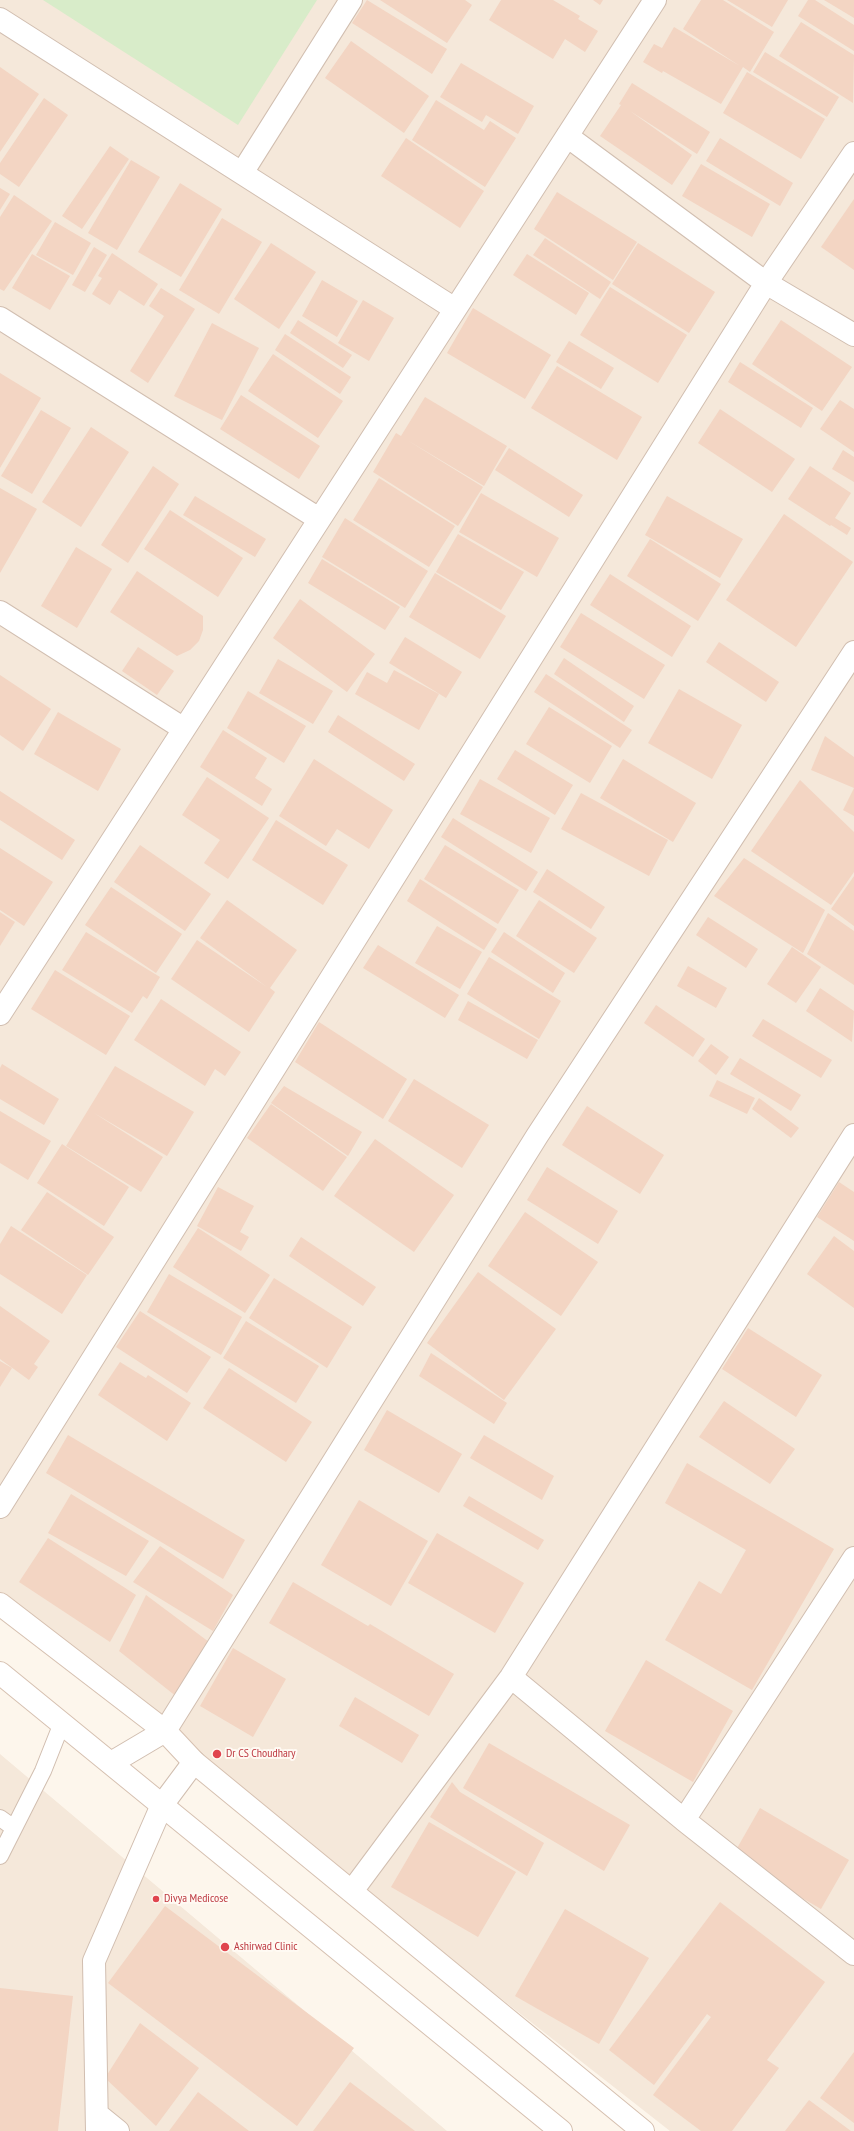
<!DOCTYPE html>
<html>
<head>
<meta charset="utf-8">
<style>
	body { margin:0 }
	canvas { display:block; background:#fdf6ec }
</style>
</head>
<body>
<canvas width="854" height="2131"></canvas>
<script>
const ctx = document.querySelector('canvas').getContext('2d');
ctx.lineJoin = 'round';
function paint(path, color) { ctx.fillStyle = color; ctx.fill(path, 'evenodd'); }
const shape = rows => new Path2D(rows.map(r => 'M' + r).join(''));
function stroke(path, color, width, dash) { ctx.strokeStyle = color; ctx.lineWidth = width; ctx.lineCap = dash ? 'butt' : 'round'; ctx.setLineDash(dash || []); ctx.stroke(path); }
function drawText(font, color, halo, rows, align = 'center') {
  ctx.font = font + ' "PT Sans Narrow",sans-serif'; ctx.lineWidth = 4; ctx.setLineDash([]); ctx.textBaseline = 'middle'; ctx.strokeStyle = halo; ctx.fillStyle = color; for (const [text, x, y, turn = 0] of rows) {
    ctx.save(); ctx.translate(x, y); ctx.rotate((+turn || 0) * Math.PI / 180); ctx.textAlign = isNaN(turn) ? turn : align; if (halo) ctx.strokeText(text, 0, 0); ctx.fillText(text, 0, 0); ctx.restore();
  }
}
const residential = shape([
	[0,0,854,0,854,2131,670,2131,0,1606],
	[0,1754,447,2131,0,2131]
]);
const green = shape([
	[43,0,317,0,238,125]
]);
const building = shape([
	[367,0,447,49,432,74,352,23],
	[380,0,465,0,472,5,447,43],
	[501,0,553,0,580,16,578,19,598,31,585,52,565,39,553,59,489,20],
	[593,0,603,0,600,5],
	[701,0,723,0,774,32,750,72,743,67,721,104,663,71,662,73,643,62,654,44,662,48,674,27,740,66,683,29],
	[727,0,788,0,772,27],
	[808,0,815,0,854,25,854,51,798,16],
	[824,0,854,0,854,18],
	[801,22,854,55,853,103,779,56],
	[351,41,429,96,404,133,325,78],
	[765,52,839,97,827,117,753,72],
	[461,63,534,106,518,134,486,115,482,122,440,97],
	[0,67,39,94,0,152],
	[747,72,825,119,801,159,723,113],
	[632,83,710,132,697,154,630,111,692,155,672,185,600,136,621,105,619,104],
	[44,98,68,115,19,187,0,174,0,163],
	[436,100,484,130,490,121,516,138,485,187,412,140],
	[406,138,484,191,460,228,381,176],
	[720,138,793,183,780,206,706,161],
	[110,146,129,159,82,229,62,216],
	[131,160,160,177,117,250,88,233],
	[701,164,770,204,752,237,682,196],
	[180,183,222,209,181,277,138,252],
	[0,188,10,194,0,210],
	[557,192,637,242,613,280,534,229],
	[14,195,52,221,4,291,0,289,0,217],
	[854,199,854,270,821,247],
	[222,218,262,242,219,314,179,290],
	[55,222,91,243,73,275,36,255],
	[545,238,611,282,600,299,533,255],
	[271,243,316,272,279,329,234,299],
	[638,243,715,292,689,333,612,284],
	[94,247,107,255,85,292,72,285],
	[112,253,158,284,144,306,119,290,110,305,92,294,102,278,98,276],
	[32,254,70,276,50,310,12,288],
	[527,254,589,293,576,315,513,275],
	[322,280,358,301,337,337,302,316],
	[610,287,687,335,658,383,580,335],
	[161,288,195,309,148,383,130,371,164,316,149,306],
	[363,300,394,318,369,361,338,343],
	[473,308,551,355,525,399,447,353],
	[298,320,352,355,343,368,290,333],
	[781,320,852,367,822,411,752,364],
	[212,323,259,348,222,420,174,396],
	[285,334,351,377,340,394,275,350],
	[569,341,614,368,601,389,556,362],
	[273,354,343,401,318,438,248,391],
	[740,362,813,408,801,428,728,382],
	[557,366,642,417,617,460,531,408],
	[0,373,41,398,0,468],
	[241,395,320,446,299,479,220,429],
	[425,397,507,446,484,486,407,440,483,487,458,526,373,472,396,433,401,436],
	[840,400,854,409,854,452,820,429],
	[720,409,795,459,772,492,698,443],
	[41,410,71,428,32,494,1,476],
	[91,427,129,452,81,527,42,502],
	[509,448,583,495,569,517,495,470],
	[843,450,854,457,854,482,832,469],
	[153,466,179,484,128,563,101,545],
	[810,466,851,493,835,518,851,528,847,535,831,525,830,526,788,499],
	[379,478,455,526,429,567,353,520],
	[0,488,37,509,0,573],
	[481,493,559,538,537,577,459,532],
	[195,496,266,539,255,557,183,515],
	[667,496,743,539,720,578,645,535],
	[170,510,243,558,218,597,144,549],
	[784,514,853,562,796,647,726,600],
	[345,518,428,571,405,608,322,557],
	[458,534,524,572,501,610,436,572],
	[650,539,721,584,698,621,627,576],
	[76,547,112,569,77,628,41,606],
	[322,559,400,607,385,630,308,583],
	[137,571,203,616,203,630,199,641,190,650,177,656,110,612],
	[435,573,506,616,480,659,409,617],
	[610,574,691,626,672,657,590,605],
	[300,599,375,654,347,692,273,638],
	[581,613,665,665,644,699,560,647],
	[405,637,462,672,446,698,389,663],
	[719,642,779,682,766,702,706,662],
	[138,647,174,671,157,695,122,671],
	[564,658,634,706,624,722,554,674],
	[278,659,333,691,313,724,259,693],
	[394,670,439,694,419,730,355,694,367,672,387,683],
	[546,674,632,730,620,748,534,692],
	[0,675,51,709,23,751,0,735],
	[679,689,742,725,712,779,648,743],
	[248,691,306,726,284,763,227,728],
	[549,707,612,746,590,783,526,744],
	[58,712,121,749,98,791,34,754],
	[338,715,415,764,404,781,328,732],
	[223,730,267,758,255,778,272,789,262,806,200,767],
	[825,736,854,757,854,816,843,810,854,788,811,770],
	[515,750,573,785,555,815,497,779],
	[314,759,393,810,369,849,337,829,326,846,279,816],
	[623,759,696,803,673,842,600,798],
	[207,777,269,818,228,879,204,863,220,840,182,815],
	[480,779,550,818,531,853,460,814],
	[800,780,854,832,854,872,831,905,751,851],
	[0,791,75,840,62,860,0,820],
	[581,793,668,840,649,876,561,829],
	[453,818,538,872,526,891,441,837],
	[276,820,348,865,323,905,252,860],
	[140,845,211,894,185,931,114,882],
	[445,845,519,890,498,924,424,879],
	[0,848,53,882,24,926,0,910],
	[744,858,825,910,803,953,714,896],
	[547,869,605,907,591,929,533,892],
	[854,876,854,926,831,909],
	[420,879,497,929,484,950,407,901],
	[111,887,182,934,156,973,85,925],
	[227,900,297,950,270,988,275,992,249,1032,171,979,197,940,267,987,200,938],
	[539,900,597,938,574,973,516,936],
	[0,912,15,922,0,946],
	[828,913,854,931,854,985,807,954],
	[708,917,758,949,746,968,696,935],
	[437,926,482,952,460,989,415,963],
	[86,932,160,977,147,999,143,996,132,1013,62,970],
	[504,932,565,973,553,993,491,952],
	[378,945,459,995,445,1018,363,968],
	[792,947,821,967,796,1003,767,984],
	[489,957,561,1001,539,1039,467,994],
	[688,966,727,988,716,1008,677,986],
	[55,970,130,1016,106,1055,31,1009],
	[820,988,854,1011,852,1042,806,1011],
	[161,999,241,1052,225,1076,215,1069,205,1086,134,1040],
	[468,1001,538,1040,527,1059,458,1020],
	[656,1005,705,1039,693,1057,644,1023],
	[763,1019,832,1060,821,1078,752,1036],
	[319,1022,407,1079,383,1119,295,1062],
	[711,1044,729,1057,716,1075,698,1061],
	[740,1058,801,1095,791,1111,730,1074],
	[2,1064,59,1099,44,1125,0,1099,0,1068],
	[115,1066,194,1112,167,1156,94,1113,163,1157,141,1192,66,1146],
	[414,1079,489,1125,462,1168,388,1121],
	[717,1080,755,1098,747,1114,709,1096],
	[284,1086,362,1132,348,1156,271,1103],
	[759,1098,799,1128,791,1138,752,1109],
	[271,1104,347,1157,323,1191,247,1138],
	[587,1106,664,1155,640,1194,562,1145],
	[0,1111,51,1141,28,1180,0,1163],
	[375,1139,454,1195,414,1252,334,1196],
	[62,1144,129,1187,104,1226,37,1183],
	[547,1167,618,1211,598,1244,527,1200],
	[839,1182,854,1192,854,1241,817,1217],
	[218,1187,254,1206,240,1232,249,1237,241,1251,197,1226],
	[47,1192,114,1237,88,1275,21,1230],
	[525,1212,598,1262,561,1316,488,1266],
	[11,1226,87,1275,62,1314,0,1274,0,1244],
	[198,1228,270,1275,245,1313,173,1267],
	[834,1236,854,1251,854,1308,807,1274],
	[301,1237,376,1287,363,1306,289,1256],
	[478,1272,556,1329,504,1400,427,1343],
	[169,1274,242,1317,221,1355,147,1312],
	[274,1278,352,1327,327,1368,249,1318],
	[0,1306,50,1341,34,1364,38,1367,29,1380,0,1359],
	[140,1311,211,1357,187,1393,116,1347],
	[246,1321,319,1366,296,1403,223,1358],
	[748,1328,822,1375,796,1417,722,1369],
	[431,1353,507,1403,494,1424,419,1376],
	[0,1361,12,1368,0,1387],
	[120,1362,146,1378,148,1375,191,1403,167,1441,98,1395],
	[229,1368,312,1422,286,1462,203,1408],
	[724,1401,795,1449,770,1484,699,1437],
	[387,1410,462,1454,439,1493,364,1450],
	[68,1435,245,1540,223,1579,46,1473],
	[484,1435,554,1476,542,1500,470,1458],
	[687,1463,834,1549,752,1690,665,1640,699,1581,721,1594,746,1550,665,1503],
	[71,1494,149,1541,126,1576,48,1533],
	[469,1496,544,1540,538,1550,463,1506],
	[359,1500,428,1541,391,1606,321,1565],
	[437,1533,524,1583,495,1633,408,1583],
	[48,1538,136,1595,110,1642,19,1582],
	[160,1546,233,1595,213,1631,133,1582],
	[293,1582,368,1626,370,1624,454,1674,429,1716,269,1623],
	[146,1595,209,1642,177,1697,119,1651],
	[233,1648,286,1679,253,1737,200,1706],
	[646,1660,733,1711,693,1782,605,1731],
	[355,1697,419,1735,402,1763,339,1726],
	[489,1743,630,1825,604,1871,463,1788],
	[452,1782,460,1792,544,1843,527,1876,430,1817],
	[760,1808,849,1860,821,1909,732,1857],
	[429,1822,516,1872,478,1937,391,1887],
	[720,1902,825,1982,767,2060,779,2068,732,2131,701,2131,653,2095,711,2017,707,2014,654,2085,609,2050],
	[165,1906,354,2048,297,2126,108,1983],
	[565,1909,649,1958,599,2044,515,1996],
	[0,1988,73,1996,58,2131,0,2131],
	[140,2023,199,2068,156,2126,105,2078],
	[854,2052,854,2123,820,2098],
	[350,2082,415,2131,313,2131],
	[198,2092,249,2131,169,2131],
	[809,2100,851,2131,785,2131]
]);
const service = shape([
	[0,1818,14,1828],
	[0,1856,43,1771,62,1723]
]);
const minor = shape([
	[0,19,455,309],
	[567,136,766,283,854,335],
	[242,173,351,0],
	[0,318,319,519],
	[0,612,184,729],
	[0,1014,655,0],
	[0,1507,766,283,854,153],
	[511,1677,684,1820,854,1954],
	[111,1763,165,1731,537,1136,854,652],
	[684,1820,854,1558],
	[352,1891,511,1677,854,1135],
	[97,2114,118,2131],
	[97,2131,94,1961,162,1805,194,1762]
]);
const secondary = shape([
	[0,1604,165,1731,194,1762,643,2131],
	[0,1673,561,2131]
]);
const markers = [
	[217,1754,5,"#e0444e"],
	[156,1899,4,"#e0444e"],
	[225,1947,5,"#e0444e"]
];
const healthNames = [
	["Dr CS Choudhary",226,1754],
	["Divya Medicose",164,1899],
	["Ashirwad Clinic",234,1947]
];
paint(residential, '#f5e8da');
paint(green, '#d8ecc9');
paint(building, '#f3d5c3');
stroke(service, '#d1beb0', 18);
stroke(minor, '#d1beb0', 24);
stroke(secondary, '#d6c0b0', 24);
stroke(service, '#fff', 16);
stroke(minor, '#fff', 22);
stroke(secondary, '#fff', 22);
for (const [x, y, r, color] of markers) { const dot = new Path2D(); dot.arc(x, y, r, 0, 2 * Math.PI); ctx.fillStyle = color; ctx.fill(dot); stroke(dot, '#fffaf3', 1.5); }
drawText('12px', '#be3a42', '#fffaf3', healthNames, 'left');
</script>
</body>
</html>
